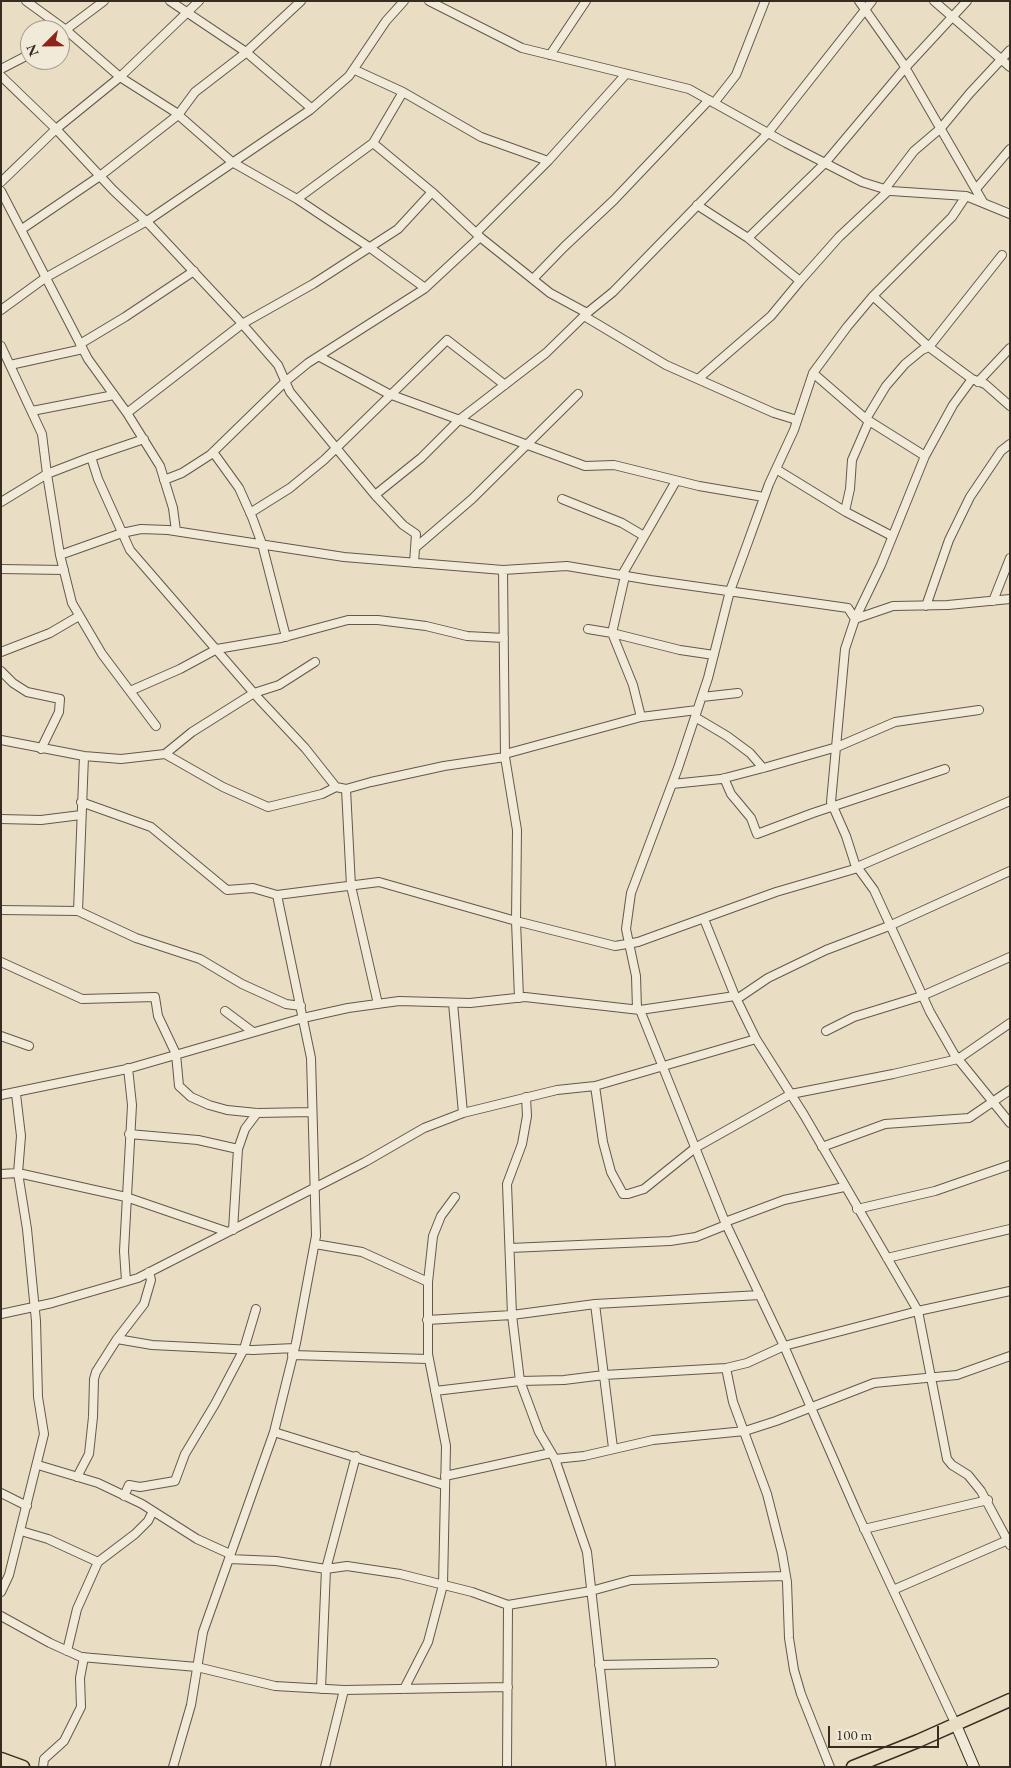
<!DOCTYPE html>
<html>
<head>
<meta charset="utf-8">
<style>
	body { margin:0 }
	#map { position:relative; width:1011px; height:1768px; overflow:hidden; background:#e9dec3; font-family:"EB Garamond",serif }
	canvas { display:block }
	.frame { position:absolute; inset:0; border:2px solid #362c22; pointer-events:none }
	.north { position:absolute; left:20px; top:20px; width:50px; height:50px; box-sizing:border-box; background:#f1ead8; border:1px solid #a69e8f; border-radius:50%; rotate:247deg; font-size:14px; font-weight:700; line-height:20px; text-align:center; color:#362c22 }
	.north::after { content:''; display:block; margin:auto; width:18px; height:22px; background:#8f2418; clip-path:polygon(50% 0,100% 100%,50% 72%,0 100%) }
	.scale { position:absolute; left:828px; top:1726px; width:111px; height:22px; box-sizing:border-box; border:2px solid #362c22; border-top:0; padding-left:6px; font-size:15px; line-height:18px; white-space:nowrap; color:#362c22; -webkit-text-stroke:4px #f1ead8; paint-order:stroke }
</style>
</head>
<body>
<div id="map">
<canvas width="1011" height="1768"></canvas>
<div class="frame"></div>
<div class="north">N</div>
<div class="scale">100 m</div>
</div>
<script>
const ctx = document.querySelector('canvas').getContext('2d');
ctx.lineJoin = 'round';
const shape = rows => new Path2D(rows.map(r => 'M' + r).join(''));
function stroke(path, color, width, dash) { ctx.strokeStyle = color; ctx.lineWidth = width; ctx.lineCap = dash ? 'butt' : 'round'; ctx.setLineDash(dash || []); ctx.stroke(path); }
const minor = shape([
	[26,1,66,30,120,77,175,112,232,162,297,199,369,247,425,288],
	[170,1,246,52,311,108],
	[429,1,522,48,689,89,786,143,862,182,891,191,966,196,1010,214],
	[859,1,902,62,983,202],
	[934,1,1010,67],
	[60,34,104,1],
	[550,55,586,1],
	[1,69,30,54],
	[355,70,403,92,481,137,548,161],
	[1,76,56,129,113,190,151,226,238,319,278,365,290,392,375,495,403,525,416,534,414,563],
	[714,103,736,75,765,1],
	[373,143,432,192,480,237,550,293,587,313],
	[1,182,56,129,120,77,199,1],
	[885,189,914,151,941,128,970,93,1010,50],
	[976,189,1010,149],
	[1,191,88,359,127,413,160,466,173,508,176,531],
	[297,199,373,143,403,92],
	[697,205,748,238,800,281,839,237,889,190],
	[22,229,100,176,178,115,195,92,243,55,301,1],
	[476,233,548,161,626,74],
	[748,238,825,163,905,68,967,1],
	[533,279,564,247,614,200,709,100],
	[873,296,929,347,972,379,985,384,1010,406],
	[1,310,45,278,147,221,310,110,349,76,386,21,404,1],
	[584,316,666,365,774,413,797,420],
	[80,344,125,317,194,271],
	[1,346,42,434,47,474,1,502],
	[320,357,389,394,585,466,614,465,699,486,764,497],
	[10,365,83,349],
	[813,373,866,419,925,456],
	[698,379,771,316,800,281],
	[978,382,1010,348],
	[32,411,114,395],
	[127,413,242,324,313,284,398,229,432,192],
	[866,419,886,386,905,364,922,350,929,347,1002,255],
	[213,452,239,488,252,517,262,544,286,637],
	[91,457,144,439],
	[776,469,846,512,892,536],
	[164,480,182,473,210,455,286,381,308,363,424,289,480,237],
	[375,495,421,458,459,420,546,353,587,313,613,292,768,133,872,1],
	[562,499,622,523,644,536],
	[845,511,850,489,852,460,869,421],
	[250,513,290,488,324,460,447,340,505,385],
	[415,548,472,499,578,394],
	[60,555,122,533,141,529,168,530,344,557,503,570,567,566,650,580,848,608,855,619,881,565,925,456,953,405,972,379],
	[1,569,64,570],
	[503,570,505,757,517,830,516,921,519,998],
	[622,575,676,481],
	[625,576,612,633,633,685,641,717],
	[1010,599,948,605,893,606,855,619,845,649,831,802,846,836,855,864,874,890,930,1012,954,1054,1010,1123],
	[993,601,1010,558],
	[926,606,949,540,970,497,1001,451,1010,444],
	[588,629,612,633,680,650,714,655],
	[1,652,50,633,79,616],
	[1,671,13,683,27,692,60,699,59,712,41,749],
	[130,691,180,669,217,649,281,638,348,620,378,620,426,626,467,636,504,638],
	[702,697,738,693],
	[695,717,727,736,750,753,763,768],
	[156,726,102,654,72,603,60,555,47,474,91,457,98,479,130,550,259,699,305,748,336,787,346,789,371,782,444,766,505,757],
	[1,740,84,756,121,759,165,754,192,732,254,693,279,685,315,662],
	[165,754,223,787,268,807,322,794,336,787],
	[505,754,641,717,697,710],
	[84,756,78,911,136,938,200,959,242,984,286,1004,301,1006],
	[724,778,731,794,751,818,757,834,813,813,945,769],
	[672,784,721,779,767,767,837,747,895,722,979,710],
	[346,789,351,886,378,1004],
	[81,802,151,827,227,890,253,888,277,895,311,1058,316,1236,296,1343,274,1432,203,1632,191,1705,173,1767],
	[1,819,41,820,81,815],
	[857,867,1010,801],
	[277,895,379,882,516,921,615,946,638,942,776,892,858,868],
	[1,910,78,911],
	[704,919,735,996,756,1039,804,1115,918,1311,947,1459,952,1465,968,1475,981,1491,1010,1545],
	[1,962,82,999,155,997,158,1016,176,1054,179,1086,191,1097,209,1105,227,1110,257,1113,312,1112],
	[737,999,768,978,826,950,889,926,1010,871],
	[453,1003,463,1113],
	[637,1009,636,976,626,929,631,893,678,768,708,678,730,591,748,542,769,484,794,430,813,373,847,327,873,296,952,217,966,196],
	[640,1010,725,1222,784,1346,858,1515,956,1725],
	[225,1011,253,1032],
	[826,1031,854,1017,922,996,1010,957],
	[1,1036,29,1046],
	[595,1086,603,1142,611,1172,623,1194,628,1194,644,1189,695,1148,791,1094,893,1074,958,1059,1010,1023],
	[1,1095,127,1069,303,1018,348,1008,399,1001,470,1003,525,997,640,1010,735,996],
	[526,1097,527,1116,522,1144,507,1184,512,1315,520,1381,539,1432,555,1459,587,1552,611,1767],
	[129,1134,198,1140,238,1149],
	[822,1147,885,1124,969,1118,1010,1090],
	[1,1174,18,1173,126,1197,228,1232],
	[857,1209,935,1191,1010,1165],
	[725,1222,784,1200,844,1187],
	[233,1230,238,1149,245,1129,257,1113],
	[315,1244,362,1252,428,1282,428,1354,446,1446,443,1585,428,1642,404,1689],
	[510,1248,670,1241,696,1237,726,1225],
	[887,1258,1010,1229],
	[126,1281,124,1251,132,1105,128,1068],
	[428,1282,433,1236,441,1216,455,1197],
	[595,1304,613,1448],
	[1,1314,52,1303,138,1278,365,1162,424,1128,463,1113,557,1090,595,1086,756,1039],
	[427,1320,512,1315,595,1304,760,1295],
	[117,1339,152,1345,253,1350,294,1348],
	[292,1355,428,1359],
	[726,1368,733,1402,767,1494,782,1553,787,1582,789,1638,794,1670,801,1694,830,1767],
	[435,1391,520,1381,564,1380,604,1375,726,1368,747,1363,784,1346,918,1311,1010,1291],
	[274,1432,444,1485],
	[555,1459,584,1456,653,1440,745,1431,776,1421,874,1383,957,1375,1010,1356],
	[38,1465,98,1483,142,1504,197,1539,230,1554],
	[445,1476,551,1453],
	[77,1477,89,1454,93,1417,94,1379,96,1372,117,1339,144,1304,151,1280,149,1272],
	[1,1493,27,1506],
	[124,1496,129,1485,140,1487,175,1481,185,1454,215,1404,244,1349,256,1309],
	[864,1529,988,1500],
	[21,1531,48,1539,98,1562,135,1534,148,1521,153,1511],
	[229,1559,276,1561,326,1569,347,1566,400,1574,472,1592,508,1605,591,1591,631,1580,786,1576],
	[893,1590,1008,1540],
	[1,1592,9,1575,44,1434,38,1397,36,1321,27,1229,18,1173,21,1136,16,1094],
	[1,1616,50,1643,81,1657,197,1667,275,1686,344,1690,508,1687],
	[67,1651,77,1609,98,1562],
	[599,1665,714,1663],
	[321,1689,326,1569,356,1456],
	[43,1767,44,1759,64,1741,81,1707,80,1678,84,1657],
	[325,1767,344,1690],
	[507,1767,508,1605]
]);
const secondary = shape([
	[956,1725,974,1767]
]);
const trunk = shape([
	[1,1759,23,1767],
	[853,1767,918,1741,1010,1700]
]);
stroke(minor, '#63584a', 10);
stroke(secondary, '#362c22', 12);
stroke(trunk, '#362c22', 15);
stroke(minor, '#f1ead8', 8);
stroke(secondary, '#f1ead8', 10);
stroke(trunk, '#e9dec3', 12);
</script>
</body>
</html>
